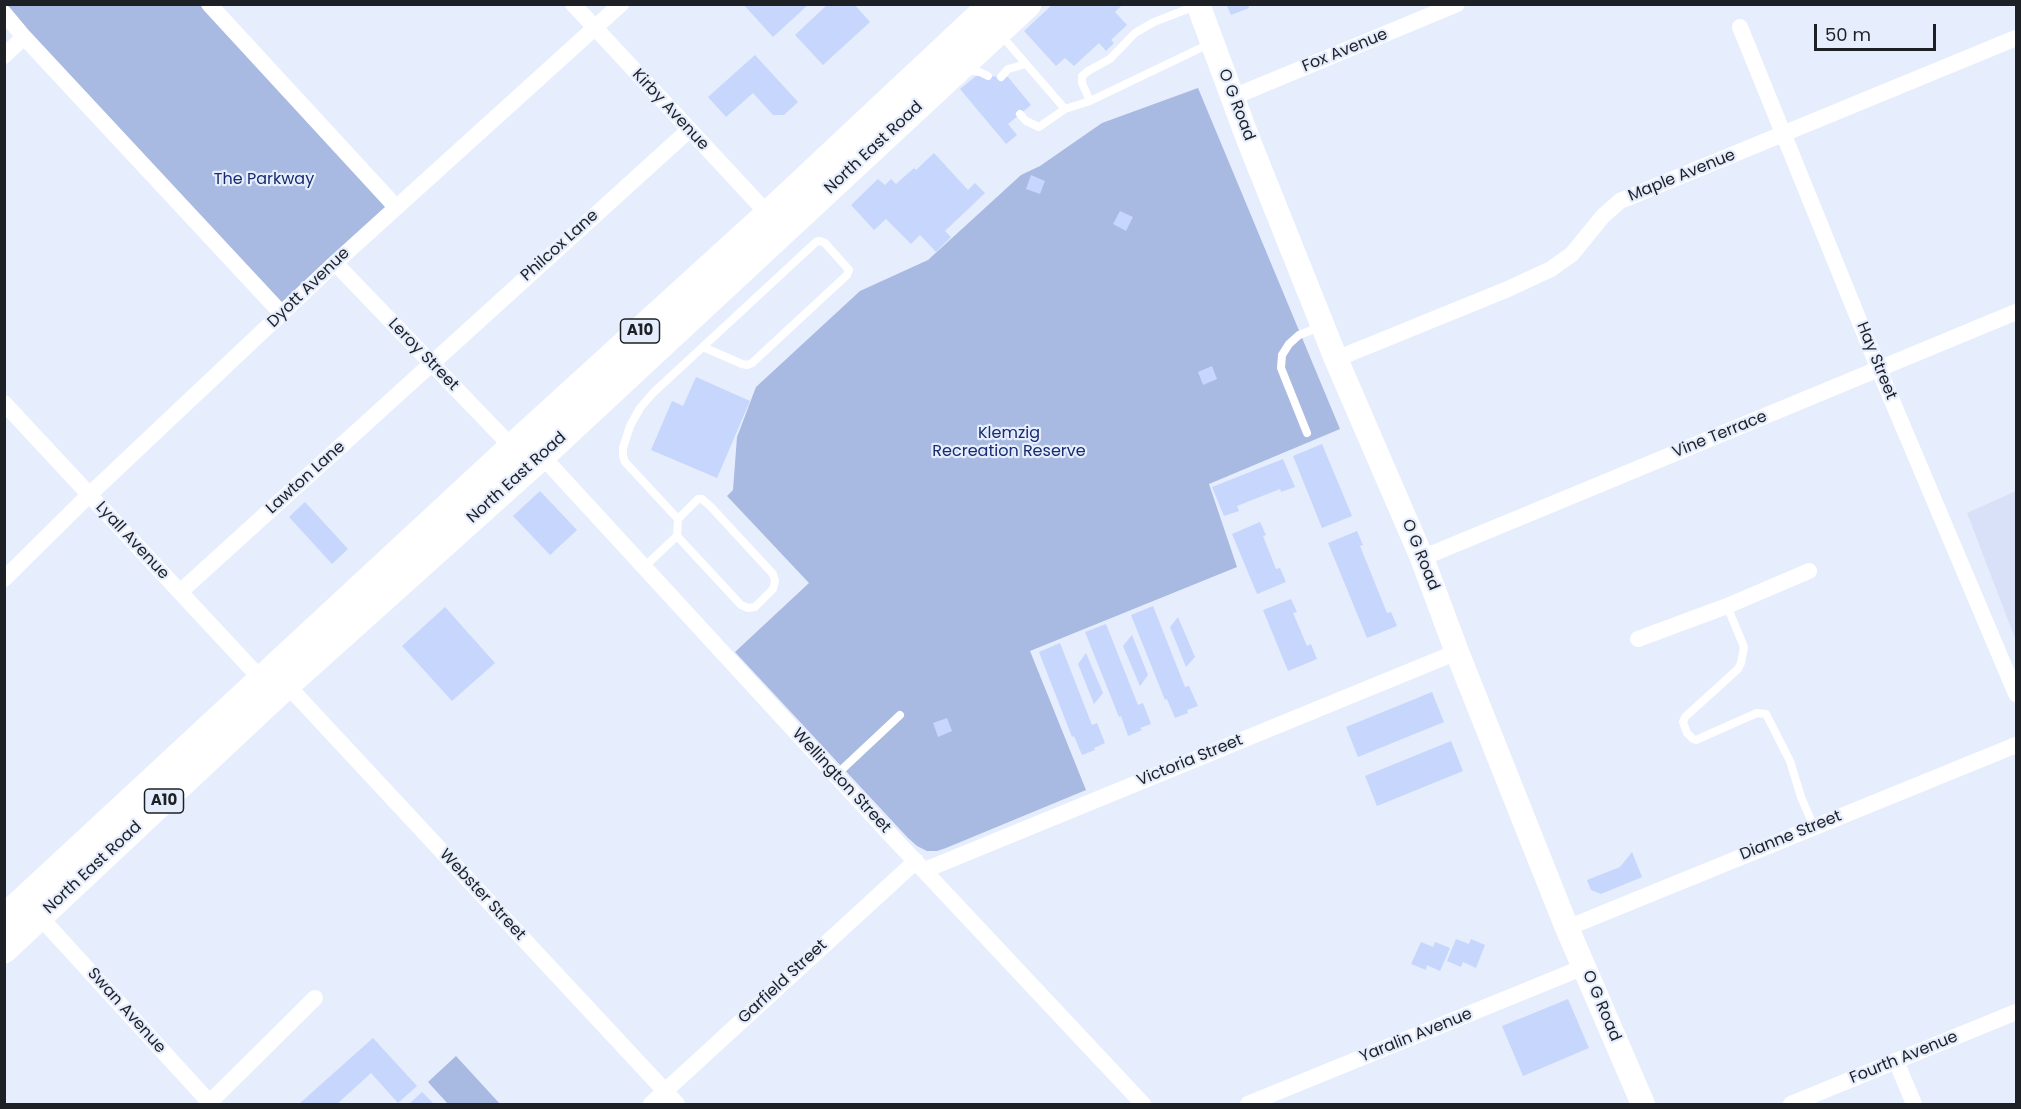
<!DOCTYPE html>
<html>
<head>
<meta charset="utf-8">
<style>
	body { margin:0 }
	#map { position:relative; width:2021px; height:1109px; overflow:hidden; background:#e6edfd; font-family:Poppins,sans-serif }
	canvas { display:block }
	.frame { position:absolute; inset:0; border:6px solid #1d2025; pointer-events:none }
	.scale { position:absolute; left:1814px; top:24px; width:122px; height:27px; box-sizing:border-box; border:3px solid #1d2025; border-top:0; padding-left:8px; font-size:18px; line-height:21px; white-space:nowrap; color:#1d2025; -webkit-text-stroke:4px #e6edfd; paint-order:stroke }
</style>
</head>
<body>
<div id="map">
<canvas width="2021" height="1109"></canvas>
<div class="frame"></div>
<div class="scale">50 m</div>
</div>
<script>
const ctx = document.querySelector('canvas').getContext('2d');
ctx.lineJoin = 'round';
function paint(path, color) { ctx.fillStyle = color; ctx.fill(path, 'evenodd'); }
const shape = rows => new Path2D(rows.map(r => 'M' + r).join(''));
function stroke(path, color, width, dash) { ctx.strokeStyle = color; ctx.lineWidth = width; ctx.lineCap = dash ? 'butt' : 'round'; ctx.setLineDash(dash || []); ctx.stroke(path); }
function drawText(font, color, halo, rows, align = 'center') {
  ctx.font = font + ' Poppins,sans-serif'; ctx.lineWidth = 4.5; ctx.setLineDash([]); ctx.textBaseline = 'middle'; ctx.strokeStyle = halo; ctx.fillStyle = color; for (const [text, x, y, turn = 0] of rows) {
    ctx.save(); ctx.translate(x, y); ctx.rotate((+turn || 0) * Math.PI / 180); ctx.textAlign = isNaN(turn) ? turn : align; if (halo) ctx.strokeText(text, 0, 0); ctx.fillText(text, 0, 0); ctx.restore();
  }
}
const built = shape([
	[2016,491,2016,641,1967,513]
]);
const green = shape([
	[5,4,209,5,396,207,280,313,5,12],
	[1198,88,1340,429,1209,484,1237,567,1030,651,1086,790,946,848,937,851,927,851,917,846,908,838,735,652,809,583,727,496,733,490,737,437,756,387,860,291,928,260,1021,175,1040,166,1102,123],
	[456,1056,500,1104,448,1104,428,1082]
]);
const building = shape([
	[743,4,809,4,773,37],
	[828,4,854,4,870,22,823,65,795,35],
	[1053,4,1123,4,1115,12,1127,25,1111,40,1114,43,1106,51,1099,43,1074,66,1065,58,1056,66,1024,31],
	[1226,4,1248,4,1249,8,1231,15],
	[755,55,798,102,784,115,773,115,753,93,726,117,708,97],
	[976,76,1008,77,1031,105,1008,124,1017,135,1006,144,960,89],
	[934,153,968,190,975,183,985,193,945,231,951,237,936,252,920,235,911,244,886,219,874,230,851,205,878,179,885,185,891,179,896,184,914,168,916,170],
	[1031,175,1045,181,1040,194,1026,189],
	[1120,211,1133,217,1126,231,1113,224],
	[1212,366,1217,379,1203,385,1198,372],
	[696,377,750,401,717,478,651,450,672,401,683,406],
	[1322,444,1352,516,1322,528,1293,456],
	[1283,459,1295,487,1281,492,1280,489,1237,506,1239,511,1224,516,1212,487],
	[540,491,577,530,550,555,513,516],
	[305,502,348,549,332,564,289,517],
	[1260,522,1266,535,1263,536,1276,569,1280,568,1286,582,1257,594,1232,534],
	[1357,531,1363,545,1360,546,1387,613,1391,612,1397,626,1367,638,1328,543],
	[1291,599,1297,612,1293,613,1307,646,1311,644,1317,659,1288,671,1263,610],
	[1153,606,1185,687,1189,686,1198,706,1187,710,1188,713,1175,718,1167,699,1165,700,1131,615],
	[445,607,495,663,452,701,402,646],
	[1178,617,1195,657,1186,667,1170,627],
	[1106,624,1138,705,1143,703,1151,724,1140,728,1142,730,1128,736,1121,716,1119,717,1085,632],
	[1132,635,1148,675,1140,686,1123,646],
	[1060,643,1092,725,1097,723,1105,743,1094,748,1095,750,1082,755,1074,736,1072,737,1039,652],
	[1086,653,1103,693,1094,704,1078,664],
	[1432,692,1444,722,1358,757,1346,727],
	[947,718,952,731,938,737,933,723],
	[1451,741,1463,771,1377,806,1365,776],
	[1632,852,1642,877,1601,894,1591,890,1587,880,1620,867],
	[1456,939,1469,944,1471,939,1485,945,1476,968,1463,962,1461,967,1447,961],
	[1421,942,1433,947,1435,942,1450,948,1440,971,1427,965,1426,970,1411,964],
	[1568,999,1589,1048,1523,1076,1502,1026],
	[373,1038,417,1086,398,1103,371,1073,337,1104,299,1104],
	[422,1092,434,1104,409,1104]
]);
const service = shape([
	[1001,35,1065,109,1090,101,1209,44],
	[966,70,980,72,988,76],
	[1001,77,1008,69,1026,64],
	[1090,101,1082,83,1082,76,1088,71,1110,59,1135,33,1154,22,1198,5],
	[1020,114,1026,121,1039,127,1065,109],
	[1307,433,1281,368,1282,355,1289,344,1299,335,1322,326],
	[678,519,625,462,623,456,623,448,630,426,640,408,653,393,816,242,820,241,825,243,849,270,847,275,752,363,747,365,742,364,703,347],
	[644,567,677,536,678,519,698,499,702,499,711,507,773,574,775,581,773,589,755,607,748,608,741,605,677,536],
	[1727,606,1744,647,1741,663,1738,669,1685,717,1683,722,1687,733,1693,739,1696,740,1757,713,1766,714,1790,761,1801,797,1814,827],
	[836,775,900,715]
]);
const minor = shape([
	[209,4,396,207],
	[573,4,768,214],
	[4,13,24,37,282,314],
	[1740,27,1882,377,2016,694],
	[4,56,24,37],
	[1233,97,1457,4],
	[335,263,512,447],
	[1336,359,1508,289,1551,269,1572,254,1603,216,1620,201,2016,38],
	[4,403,261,679],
	[542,456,885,829,1143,1104],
	[1422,558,2016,312],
	[4,579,89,495,335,263,621,4],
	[180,592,689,130],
	[1638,639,1727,606,1809,571],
	[287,685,677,1104],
	[925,870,1457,652],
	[40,917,211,1104],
	[1567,928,2016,745],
	[1896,1061,1914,1104],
	[209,1103,315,998],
	[651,1104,916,861],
	[1248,1104,1584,967],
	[1791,1104,2016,1012]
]);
const secondary = shape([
	[1198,4,1248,139,1336,359,1422,558,1457,652,1567,928,1643,1104]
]);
const trunk = shape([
	[4,918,512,447,768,214,992,4],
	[4,950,287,685,542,456,1028,4]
]);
const shields = [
	[640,331,39],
	[164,801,39]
];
const shieldNames = [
	["A10",640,331],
	["A10",164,801]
];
const streetNames = [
	["Fox Avenue",1345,51,-22],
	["O G Road",1236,105,69],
	["Kirby Avenue",670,110,47],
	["North East Road",874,148,-43],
	["Maple Avenue",1682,176,-22],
	["Philcox Lane",560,246,-42],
	["Dyott Avenue",309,288,-44],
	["Leroy Street",423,355,46],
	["Hay Street",1876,361,68],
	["Vine Terrace",1720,435,-22],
	["Lawton Lane",306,478,-42],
	["North East Road",517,478,-42],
	["Lyall Avenue",132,541,47],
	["O G Road",1420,555,68],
	["Victoria Street",1190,761,-22],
	["Wellington Street",841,781,47],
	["Dianne Street",1791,836,-22],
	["North East Road",93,868,-43],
	["Webster Street",482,895,47],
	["Garfield Street",783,982,-43],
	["O G Road",1601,1006,67],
	["Swan Avenue",126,1011,48],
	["Yaralin Avenue",1416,1036,-22],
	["Fourth Avenue",1904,1058,-22]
];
const parkNames = [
	["The Parkway",264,180],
	["Klemzig",1009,434],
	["Recreation Reserve",1009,452]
];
paint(built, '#d8e1f8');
paint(green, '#a8b9e2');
paint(building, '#c6d6fc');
stroke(service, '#fff', 8);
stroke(minor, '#fff', 16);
stroke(secondary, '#fff', 24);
stroke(trunk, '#fff', 27);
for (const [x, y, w] of shields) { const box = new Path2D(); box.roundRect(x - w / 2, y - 12, w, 24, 4.5); ctx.fillStyle = '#e6edfd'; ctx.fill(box); stroke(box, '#1d2025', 1.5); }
drawText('bold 15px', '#1d2025', null, shieldNames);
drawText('16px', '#1d2025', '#e6edfd', streetNames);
drawText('16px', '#182b71', '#e6edfd', parkNames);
</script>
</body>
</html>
